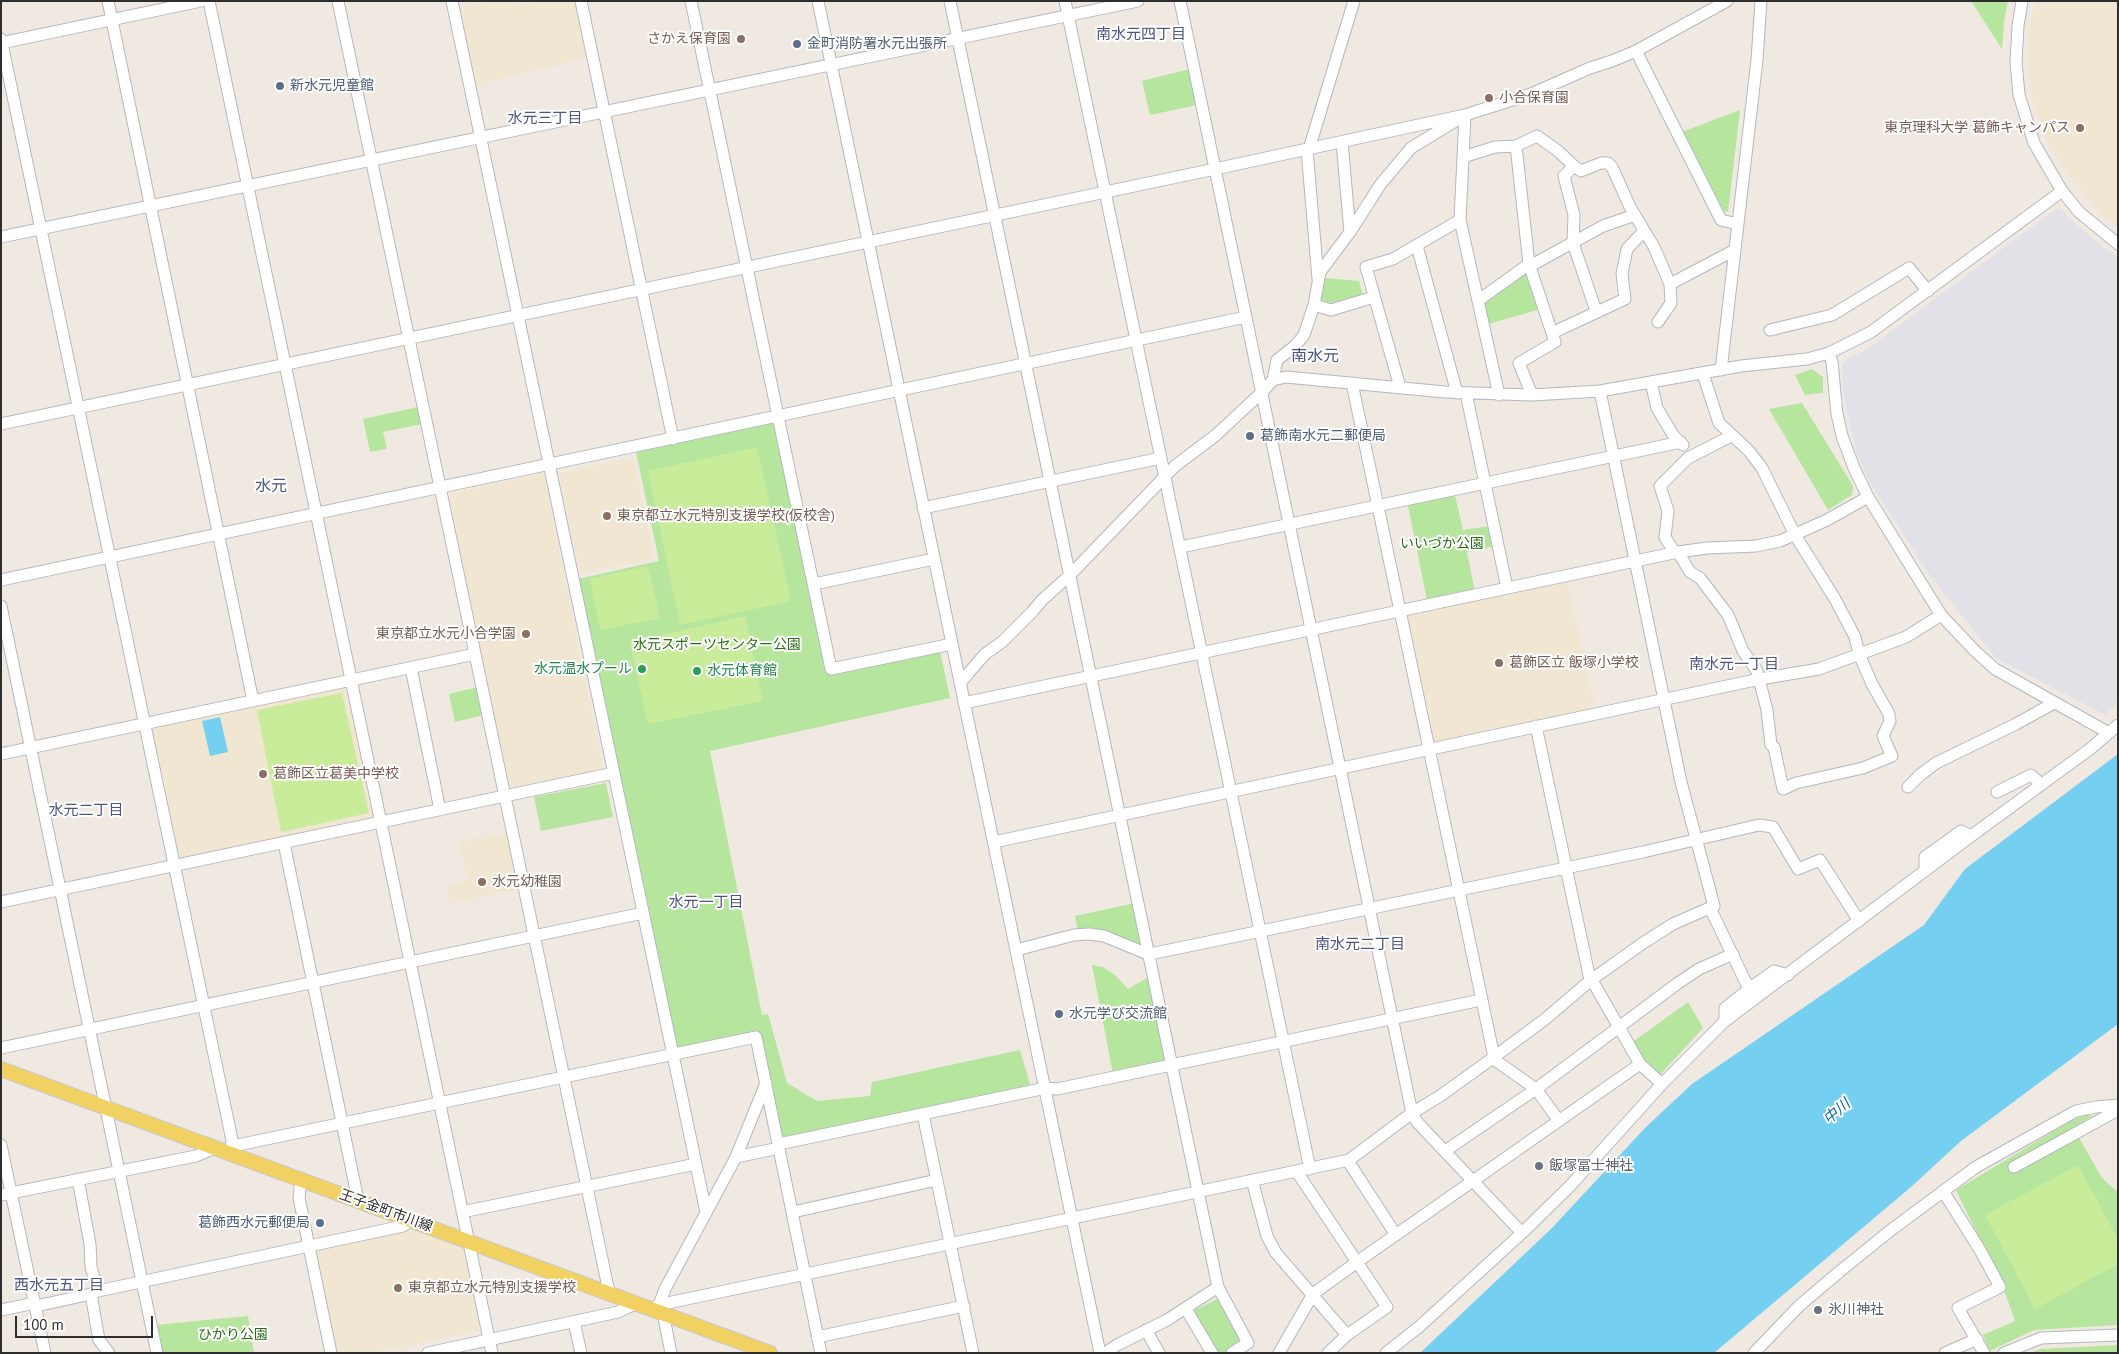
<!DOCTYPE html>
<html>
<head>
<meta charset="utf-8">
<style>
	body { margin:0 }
	#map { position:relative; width:2119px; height:1354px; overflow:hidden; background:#efe9e1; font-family:"PT Sans",sans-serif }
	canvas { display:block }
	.frame { position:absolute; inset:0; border:2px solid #2e2e2e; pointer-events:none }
	.scale { position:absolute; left:15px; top:1316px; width:138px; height:22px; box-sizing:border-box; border:2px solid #2e2e2e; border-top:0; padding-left:6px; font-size:15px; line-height:18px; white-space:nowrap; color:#2e2e2e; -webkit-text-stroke:4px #fff; paint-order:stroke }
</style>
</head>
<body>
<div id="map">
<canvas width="2119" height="1354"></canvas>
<div class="frame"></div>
<div class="scale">100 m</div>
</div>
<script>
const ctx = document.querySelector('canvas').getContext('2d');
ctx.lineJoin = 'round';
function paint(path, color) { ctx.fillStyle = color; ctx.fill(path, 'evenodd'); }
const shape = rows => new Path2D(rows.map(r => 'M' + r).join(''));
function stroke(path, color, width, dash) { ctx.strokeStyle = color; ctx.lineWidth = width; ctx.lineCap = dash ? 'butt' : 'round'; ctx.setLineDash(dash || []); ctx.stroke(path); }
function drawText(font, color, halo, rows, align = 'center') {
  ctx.font = font + ' "PT Sans","Noto Sans JP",sans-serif'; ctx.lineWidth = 4; ctx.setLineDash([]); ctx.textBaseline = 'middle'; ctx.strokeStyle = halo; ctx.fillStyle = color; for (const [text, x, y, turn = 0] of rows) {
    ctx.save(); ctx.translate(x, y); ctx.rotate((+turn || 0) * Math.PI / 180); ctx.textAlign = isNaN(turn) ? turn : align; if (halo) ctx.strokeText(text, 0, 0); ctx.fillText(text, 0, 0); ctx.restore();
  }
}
const industrial = shape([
	[2056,209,2060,209,2102,247,2118,257,2118,701,2106,715,1997,659,1931,577,1870,483,1856,451,1847,413,1843,390,1842,366,1845,360,1866,350]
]);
const education = shape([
	[488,1,512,1,513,6,537,1,575,1,587,58,472,86,457,8],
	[2036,1,2118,1,2118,226,2100,214,2050,150,2034,106,2028,69,2029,28],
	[633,457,655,559,580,574,559,473],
	[544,473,603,770,510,787,447,499,450,494],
	[1567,581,1596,711,1430,744,1403,615],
	[344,688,348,690,374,818,186,858,179,856,151,731,155,727],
	[508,832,519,889,451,904,446,886,467,880,459,843],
	[418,1229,464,1248,481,1326,478,1331,375,1353,336,1353,315,1250]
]);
const green = shape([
	[1971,1,2008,1,2004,21,2002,49],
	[1190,69,1197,105,1150,115,1142,81],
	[1740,110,1728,212,1724,211,1682,132],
	[1528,270,1541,309,1488,324,1483,305],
	[1324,278,1359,281,1363,296,1329,303,1321,299],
	[1812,369,1823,377,1823,393,1805,395,1795,375],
	[1802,403,1853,486,1852,495,1828,510,1769,409],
	[418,407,422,424,383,432,387,449,370,452,363,419],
	[772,423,775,424,828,674,940,651,950,698,710,751,762,1015,768,1014,787,1083,817,1101,870,1096,872,1082,1020,1050,1031,1088,789,1138,781,1135,759,1032,678,1048,676,1047,578,579,659,561,636,452],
	[1454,491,1463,530,1490,526,1494,546,1467,552,1475,592,1427,600,1407,501],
	[478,687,484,715,455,722,449,694],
	[606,783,613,817,541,831,534,797],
	[1135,903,1145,948,1078,932,1075,916],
	[1092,965,1103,967,1115,975,1128,989,1151,976,1169,1064,1113,1074],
	[1688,1002,1703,1028,1658,1077,1630,1044],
	[2086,1114,2092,1116,2073,1127,2102,1178,2118,1192,2118,1325,2034,1330,1990,1351,1983,1335,2015,1321,2003,1287,1956,1190,2069,1122],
	[1219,1298,1241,1341,1225,1353,1215,1353,1191,1312],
	[248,1316,254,1353,162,1353,156,1325],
	[2118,1345,2118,1353,2031,1353,2040,1349]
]);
const pitch = shape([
	[757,447,791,601,680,625,648,471],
	[648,566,660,618,600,630,590,579],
	[745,616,763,701,648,724,630,642],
	[342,693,369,813,281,832,257,710],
	[2078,1165,2118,1239,2118,1264,2035,1309,1985,1215]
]);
const water = shape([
	[220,717,228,752,210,756,202,721],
	[2118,754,2118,1024,1961,1141,1911,1187,1714,1353,1420,1353,1552,1228,1646,1127,1692,1084,1924,925,1965,869]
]);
const minor = shape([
	[108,1,253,701],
	[209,1,492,1353],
	[338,1,609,1292],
	[452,1,706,1212],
	[581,1,673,439],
	[691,1,831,669,952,644],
	[818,1,1100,1353],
	[950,1,1218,1287,1167,1320,1117,1345,1105,1353],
	[1065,1,1310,1169],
	[1180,1,1412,1113,1417,1122,1522,1233],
	[2022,1,2018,26,2016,62,2019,95,2034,143,2062,191,2079,212,2118,244],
	[1,39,232,1140,231,1154],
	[1,43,201,1],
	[1636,51,1721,220,1738,224],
	[1465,115,1460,220,1499,395],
	[1342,142,1350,232],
	[1516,146,1537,136,1558,151,1574,166,1564,176,1574,215,1573,243,1596,311],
	[1309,149,1354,1],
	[1307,150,1318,279],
	[1463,157,1495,147,1516,146,1529,264,1555,342,1519,363,1532,395],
	[1574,166,1581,171,1601,163,1608,163,1612,167,1630,207,1654,247,1670,284,1671,303,1658,322],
	[1,237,1138,1],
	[1417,246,1457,393],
	[1530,266,1603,226,1635,215],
	[1670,284,1735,250],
	[1479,300,1529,264],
	[1314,305,1331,310,1374,297],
	[1770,330,1832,315,1909,268,1928,291],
	[1552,333,1625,299,1622,274,1627,249,1644,231],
	[1829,353,1832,362,1837,414,1842,436,1854,468,1868,497,1941,615,1975,651,1995,669,2109,733],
	[1721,370,1757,60,1761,1],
	[1703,374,1719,423,1749,451,1762,468,1795,535,1835,599,1855,637,1859,654,1872,684,1889,714,1890,721,1883,736,1892,756,1863,768,1796,783,1783,789,1774,747,1771,745,1767,710,1757,671,1743,651,1728,615,1700,578,1690,572,1678,552,1673,550,1665,537,1668,511,1660,486,1688,458,1731,436],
	[1273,380,1277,360,1295,346,1304,335,1314,305,1320,272,1350,232,1380,185,1411,148,1457,120],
	[1651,382,1657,408,1673,435,1683,445],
	[1352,383,1494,1057],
	[1400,387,1366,267,1393,259,1460,220],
	[1466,393,1507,588],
	[1,424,1215,169,1465,115,1531,94,1590,68,1612,61,1636,51,1727,1],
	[923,508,1161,458],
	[1181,547,1681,442],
	[1,580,1246,317],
	[814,584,934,559],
	[1,606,157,1353],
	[411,668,440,810],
	[960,683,985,654,1002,642,1032,612,1042,600,1070,575,1175,466,1216,435,1261,393,1273,380,1286,377,1445,392,1532,395,1600,391,1741,366,1807,359,1829,353,1871,332,2062,191],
	[964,703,1678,552,1707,548,1756,546,1780,541,1827,520,1868,497],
	[1536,726,1589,975,1640,1064,1662,1084],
	[1,754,475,654],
	[1908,787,1920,775,1936,763,2016,724,2054,703],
	[1997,792,2031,775,2041,784],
	[994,842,1760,679,1819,669,1906,637,1941,615],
	[284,843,358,1200],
	[1925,871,1925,857,1961,831,1971,836],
	[1,902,614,773],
	[1710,908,1749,989],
	[1016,950,1074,935,1089,934,1104,936,1150,955],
	[1150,954,1643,852,1759,825,1773,827,1798,869,1820,860,1859,921],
	[1725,1021,1725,1008,1749,989,1774,971,1788,975],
	[1,1048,643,913],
	[1492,1058,1536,1089,1559,1121],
	[923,1114,973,1353],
	[779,1144,1046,1088,1057,1089,1481,1000],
	[1,1145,45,1353],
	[233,1146,756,1037,821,1353],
	[1445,1151,1536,1089,1678,983,1699,969,1733,954],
	[736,1157,779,1148],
	[1348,1161,1396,1235],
	[2014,1167,2118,1110],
	[1297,1172,1387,1307,1347,1335,1328,1353],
	[78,1179,90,1244,91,1267,98,1291],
	[301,1179,299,1198,331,1353],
	[1252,1180,1267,1236,1276,1253,1347,1335],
	[1943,1191,1980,1250,2000,1287,1958,1308,1984,1353],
	[1,1195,196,1156,215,1148],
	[462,1212,696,1164],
	[793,1212,937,1180],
	[1218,1287,1248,1343,1232,1353],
	[91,1294,99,1340,109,1353],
	[658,1305,1349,1160,1412,1113,1440,1096,1490,1060,1544,1020,1591,980,1643,943,1673,924,1714,906,1681,782,1600,391],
	[36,1306,91,1294,98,1291,403,1226,407,1223,408,1218],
	[1186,1309,1212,1353],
	[1,1310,35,1303],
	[657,1310,665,1289,736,1157,766,1083],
	[663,1313,671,1353],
	[574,1322,581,1353],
	[1146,1330,1159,1353],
	[817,1337,964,1306],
	[428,1353,618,1312,637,1303],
	[1279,1353,1313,1294,1357,1262,1640,1064],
	[1386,1353,1420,1326,1522,1233,1570,1186,1662,1084,1725,1021,1971,836,2090,749,2118,725],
	[1754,1353,1799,1306,1839,1272,1891,1230,1976,1167,2076,1111,2096,1107,2118,1105],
	[1945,1353,1977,1339],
	[2004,1353,2041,1338,2118,1335]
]);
const major = shape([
	[1,1069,770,1353]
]);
const markers = [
	[741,39,5,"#8d6e63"],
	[797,44,5,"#5c6f8a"],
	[280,86,5,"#5c6f8a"],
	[1489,98,5,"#8d6e63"],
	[2080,128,5,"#8d6e63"],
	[1250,436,5,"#5c6f8a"],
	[607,516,5,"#8d6e63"],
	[526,634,5,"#8d6e63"],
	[1499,663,5,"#8d6e63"],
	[642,669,5,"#2e9e5b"],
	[697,671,5,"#2e9e5b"],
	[263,774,5,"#8d6e63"],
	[482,882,5,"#8d6e63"],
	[1059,1014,5,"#5c6f8a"],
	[1539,1166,5,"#6b7280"],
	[320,1223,5,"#5c6f8a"],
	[398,1288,5,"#8d6e63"],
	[1818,1310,5,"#6b7280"]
];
const educationNames = [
	["さかえ保育園",731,39,"right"],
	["小合保育園",1499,98],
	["東京理科大学 葛飾キャンパス",2070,128,"right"],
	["東京都立水元特別支援学校(仮校舎)",617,516],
	["東京都立水元小合学園",516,634,"right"],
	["葛飾区立 飯塚小学校",1509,663],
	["葛飾区立葛美中学校",273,774],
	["水元幼稚園",492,882],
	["東京都立水元特別支援学校",408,1288]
];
const serviceNames = [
	["金町消防署水元出張所",807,44],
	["新水元児童館",290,86],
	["葛飾南水元二郵便局",1260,436],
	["水元学び交流館",1069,1014],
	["葛飾西水元郵便局",310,1223,"right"]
];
const parkNames = [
	["いいづか公園",1442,544],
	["水元スポーツセンター公園",717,645],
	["ひかり公園",233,1335]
];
const leisureNames = [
	["水元温水プール",632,669],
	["水元体育館",707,671,"left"]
];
const worshipNames = [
	["飯塚冨士神社",1549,1166],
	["氷川神社",1828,1310]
];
const streetNames = [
	["王子金町市川線",386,1211,20]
];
const neighbourhoodNames = [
	["南水元四丁目",1141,35],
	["水元三丁目",545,119],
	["南水元一丁目",1734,665],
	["水元二丁目",86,811],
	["水元一丁目",706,903],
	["南水元二丁目",1360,945],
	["西水元五丁目",59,1286]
];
const waterNames = [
	["中川",1837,1112,-41]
];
const quarterNames = [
	["南水元",1315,356],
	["水元",271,486]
];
paint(industrial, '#e3e1e8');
paint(education, '#f0e6d1');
paint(green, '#b6e59e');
paint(pitch, '#c9ec9a');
paint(water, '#75cff0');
stroke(minor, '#b4b7c1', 13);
stroke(major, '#c9c9c9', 16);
stroke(minor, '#fff', 11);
stroke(major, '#f2d163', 14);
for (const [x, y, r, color] of markers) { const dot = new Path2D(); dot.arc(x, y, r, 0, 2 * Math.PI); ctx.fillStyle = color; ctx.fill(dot); stroke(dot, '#fff', 2); }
drawText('14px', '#785e54', '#fff', educationNames, 'left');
drawText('14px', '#4e5e75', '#fff', serviceNames, 'left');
drawText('14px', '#2c6e1b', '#fff', parkNames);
drawText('14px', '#27864d', '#fff', leisureNames, 'right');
drawText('14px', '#5b616d', '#fff', worshipNames, 'left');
drawText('14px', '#2e2e2e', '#fff', streetNames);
drawText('15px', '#4d5680', '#fff', neighbourhoodNames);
drawText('italic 15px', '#0d6fa3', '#fff', waterNames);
drawText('16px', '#4d5680', '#fff', quarterNames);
</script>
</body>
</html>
